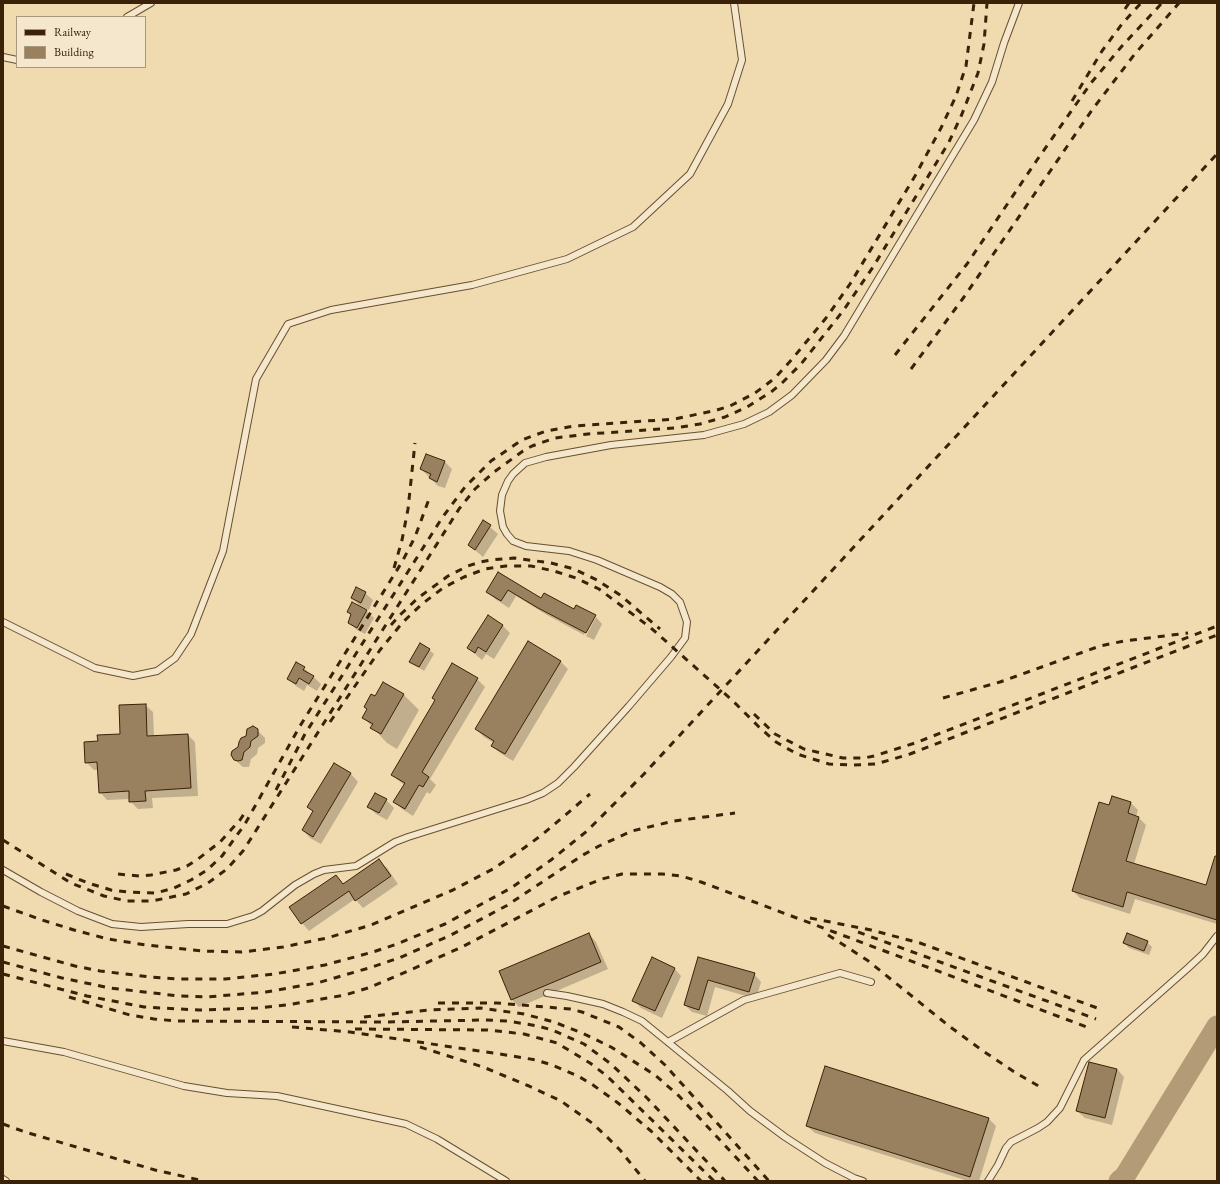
<!DOCTYPE html>
<html>
<head>
<meta charset="utf-8">
<style>
	body { margin:0 }
	#map { position:relative; width:1220px; height:1184px; overflow:hidden; background:#f0daaf; font-family:"EB Garamond",serif }
	canvas { display:block }
	.frame { position:absolute; inset:0; border:4px solid #3a2108; pointer-events:none }
	.legend { position:absolute; left:16px; top:16px; width:130px; height:52px; box-sizing:border-box; background:#f5e7cb; border:1px solid #aa987d; margin:0; padding:5px 7px; list-style:none; font-size:12px; color:#3a2108 }
	.legend li { display:flex; align-items:center; gap:8px; height:20px }
	.legend b { width:20px; border:1px solid #aa987d }
</style>
</head>
<body>
<div id="map">
<canvas width="1220" height="1184"></canvas>
<div class="frame"></div>
<ul class="legend">
<li><b style="height:5px;background:#3a2108"></b>Railway</li>
<li><b style="height:11px;background:#99815f"></b>Building</li>
</ul>
</div>
<script>
const ctx = document.querySelector('canvas').getContext('2d');
ctx.lineJoin = 'round';
function paint(path, color) { ctx.fillStyle = color; ctx.fill(path, 'evenodd'); }
const shape = rows => new Path2D(rows.map(r => 'M' + r).join(''));
function stroke(path, color, width, dash) { ctx.strokeStyle = color; ctx.lineWidth = width; ctx.lineCap = dash ? 'butt' : 'round'; ctx.setLineDash(dash || []); ctx.stroke(path); }
const shadow = shape([
	[426,455,445,462,452,469,445,488,438,486,421,469],
	[484,522,498,534,483,557,469,545],
	[498,573,541,600,595,616,602,624,594,640,586,636,596,617,593,617,584,635,547,615,516,596,509,608,495,599,487,591],
	[365,593,373,600,369,610,359,605,352,598],
	[366,611,374,618,365,634,357,630,350,623,352,615,349,612],
	[488,616,503,626,510,633,494,659,486,654,482,660,468,648],
	[429,650,434,654,424,671,416,666,411,662],
	[561,662,568,669,513,761,500,753,492,746,494,743,484,737,476,729],
	[304,668,321,684,317,691,307,685,304,691,296,686,288,679],
	[477,679,485,687,430,779,436,785,430,794,427,792,413,816,402,809,395,802,404,785,392,775],
	[384,684,404,695,419,710,397,749,387,743,363,717],
	[145,705,153,712,154,737,188,735,195,742,198,796,152,798,153,808,138,809,130,801,130,799,107,800,100,792,98,770,94,770,86,762,99,742,121,734],
	[257,730,265,738,265,743,258,748,257,754,251,759,249,767,243,767,235,760],
	[334,764,351,774,358,782,321,844,310,838,303,830,314,812,309,807],
	[386,800,394,808,387,820,376,814,369,807],
	[1131,803,1138,810,1136,817,1139,818,1146,825,1134,864,1206,887,1217,871,1217,924,1135,899,1130,914,1080,898,1073,891,1110,806],
	[379,861,387,868,398,884,363,908,355,899,309,931,302,923,336,876,344,885],
	[589,934,596,942,608,969,519,1007,511,999],
	[1147,942,1152,947,1149,955,1129,948,1124,943],
	[698,958,754,974,761,982,756,999,715,987,707,1016,692,1012,685,1005],
	[674,968,681,976,662,1018,641,1008,633,1000],
	[1117,1069,1124,1077,1112,1125,1085,1118,1077,1111],
	[988,1118,996,1126,979,1181,968,1181,815,1133,807,1126]
]);
const river = shape([
	[1119,1181,1125,1176,1217,1026]
]);
const building = shape([
	[426,454,445,461,437,482,429,478,431,474,420,469,426,454],
	[483,520,491,525,475,550,468,545,483,520],
	[498,572,541,598,544,593,574,609,576,605,596,615,586,633,538,608,508,590,501,601,486,592,498,572],
	[356,587,366,592,361,603,351,598,356,587],
	[352,602,367,610,357,628,348,623,351,614,347,612,352,602],
	[488,615,503,625,486,652,478,647,475,653,467,648,488,615],
	[528,641,561,661,505,754,491,746,494,741,475,729,528,641],
	[420,643,430,649,419,667,409,662,420,643],
	[296,662,305,667,303,670,314,676,309,684,299,678,296,684,287,679,296,662],
	[452,663,478,678,422,772,429,777,423,787,419,785,405,809,393,802,405,783,391,775,435,700,432,698,452,663],
	[383,682,404,694,381,734,370,728,373,724,362,718,367,709,364,707,371,694,375,696,383,682],
	[146,704,147,736,188,734,191,788,145,791,146,801,129,802,129,791,99,793,97,762,85,763,84,742,98,741,97,735,120,734,119,705,146,704],
	[253,726,258,729,258,736,251,741,250,747,244,752,242,760,238,761,234,760,231,755,232,751,238,747,239,742,241,738,246,736,247,729,253,726],
	[334,763,351,773,313,837,302,830,313,811,307,807,334,763],
	[375,793,387,799,379,813,367,807,375,793],
	[1112,796,1131,802,1128,813,1139,817,1126,861,1206,885,1215,856,1217,856,1217,920,1127,892,1123,907,1072,891,1099,802,1109,805,1112,796],
	[379,859,391,876,355,901,349,891,301,924,289,907,336,875,343,884,379,859],
	[589,933,601,962,511,1000,499,971,589,933],
	[1127,933,1148,941,1144,951,1123,943,1127,933],
	[652,957,675,968,655,1011,632,1001,652,957],
	[698,957,755,973,749,992,708,980,699,1010,684,1005,698,957],
	[1089,1062,1117,1069,1105,1118,1076,1111,1089,1062],
	[825,1066,989,1118,970,1177,806,1126,825,1066]
]);
const lane = shape([
	[127,17,151,3],
	[3,57,17,60],
	[3,622,95,668,133,676,157,671,175,658,191,634,223,551,256,379,288,324,331,310,472,285,567,259,633,227,690,174,728,104,742,60,734,3],
	[3,870,41,892,78,911,112,924,141,927,188,924,227,924,253,916,262,911,295,885,314,874,324,870,356,866,395,842,408,837,526,800,543,793,558,783,574,767,629,706,671,657,685,638,687,622,680,602,672,594,660,587,597,560,569,551,526,546,513,541,507,534,503,527,500,511,502,495,508,481,513,474,525,463,546,457,611,445,704,435,744,424,769,412,792,395,826,360,844,336,974,120,992,82,1004,43,1019,3],
	[547,993,567,996,603,1004,623,1012,642,1021,728,1091,750,1111,785,1137,825,1163,854,1178,863,1181],
	[3,1041,64,1052,184,1086,227,1093,277,1096,406,1124,437,1139,506,1181],
	[668,1042,744,1000,840,973,871,982],
	[3,1179,6,1181],
	[988,1181,998,1165,1006,1148,1011,1142,1038,1128,1047,1122,1060,1108,1084,1060,1188,968,1203,954,1217,936]
]);
const rail = shape([
	[1125,9,1129,3],
	[1072,101,1102,51,1122,24,1141,3],
	[895,355,967,264,1037,160,1091,83,1122,46,1162,3],
	[911,369,964,297,1092,110,1134,55,1179,3],
	[394,568,402,540,408,509,415,443],
	[391,625,401,614,418,598,448,576,468,566,480,562,491,560,514,558,551,563,574,569,597,580,620,595,660,629],
	[943,698,1000,682,1100,646,1124,641,1188,633],
	[754,714,775,734,804,749,843,758,864,758,874,756,915,743,1217,626],
	[330,722,380,650,403,622,422,604,443,588,464,577,485,569,506,566,531,566,554,571,576,578,599,589,651,628,732,700,759,727,776,742,797,754,829,764,854,765,876,764,910,754,1217,635],
	[276,790,305,734,442,518,465,487,491,461,522,440,546,431,574,426,675,419,717,410,730,406,755,393,775,378,793,358,826,318,850,284,915,176,941,128,956,96,966,66,974,3],
	[3,840,71,883,104,896,127,901,152,901,186,894,208,883,227,869,243,851,250,840,459,509,475,489,494,472,523,451,532,446,555,438,588,434,675,428,700,424,725,417,747,407,771,392,781,384,801,364,843,311,873,267,949,142,962,114,978,73,984,44,987,3],
	[66,874,88,883,111,890,128,892,156,893,174,888,191,880,207,870,222,856,245,824,300,726,402,562,415,537,429,499],
	[118,874,140,876,151,875,176,870,187,866,198,859,220,842,240,820,246,811],
	[3,906,42,920,74,930,108,939,146,945,202,951,242,952,283,947,327,938,371,925,453,890,493,869,524,848,543,834,590,794],
	[810,918,871,930,920,943,1100,1009],
	[858,932,1096,1019],
	[828,935,867,960,949,1026,983,1051,1016,1073,1042,1088],
	[3,946,75,966,100,971,151,977,177,979,225,979,274,974,325,965,373,952,397,944,445,924,511,888,551,860,587,831,643,775,1217,154],
	[3,962,62,978,110,988,179,996,206,997,266,992,317,983,369,968,399,958,451,935,506,906,583,855,599,846,632,831,674,821,735,813],
	[3,974,87,996,144,1007,199,1010,257,1008,287,1005,345,995,368,988,399,975,462,947,559,896,602,879,622,874,662,874,681,876,701,882,1092,1029],
	[69,997,130,1015,154,1019,177,1021,385,1022,485,1020,507,1021,538,1026,552,1030,584,1044,611,1064,647,1098,725,1181],
	[438,1003,497,1003,570,1009,582,1012,619,1027,641,1043,665,1065,769,1181],
	[364,1017,428,1010,480,1008,524,1014,554,1022,582,1033,611,1047,655,1075,679,1096,758,1181],
	[292,1027,350,1032,500,1054,536,1060,552,1065,578,1076,593,1085,618,1103,651,1131,701,1181],
	[355,1029,487,1030,524,1034,557,1043,590,1063,607,1076,714,1181],
	[420,1047,483,1067,529,1086,561,1101,592,1123,606,1136,620,1150,645,1181],
	[3,1124,25,1132,155,1170,204,1181]
]);
paint(shadow, '#0003');
stroke(river, '#b29b76', 21);
paint(building, '#99815f');
stroke(building, '#3a2108', 1);
stroke(lane, '#684f32', 8);
stroke(lane, '#f5e7cb', 6);
stroke(rail, '#3a2108', 3, [7, 7]);
</script>
</body>
</html>
